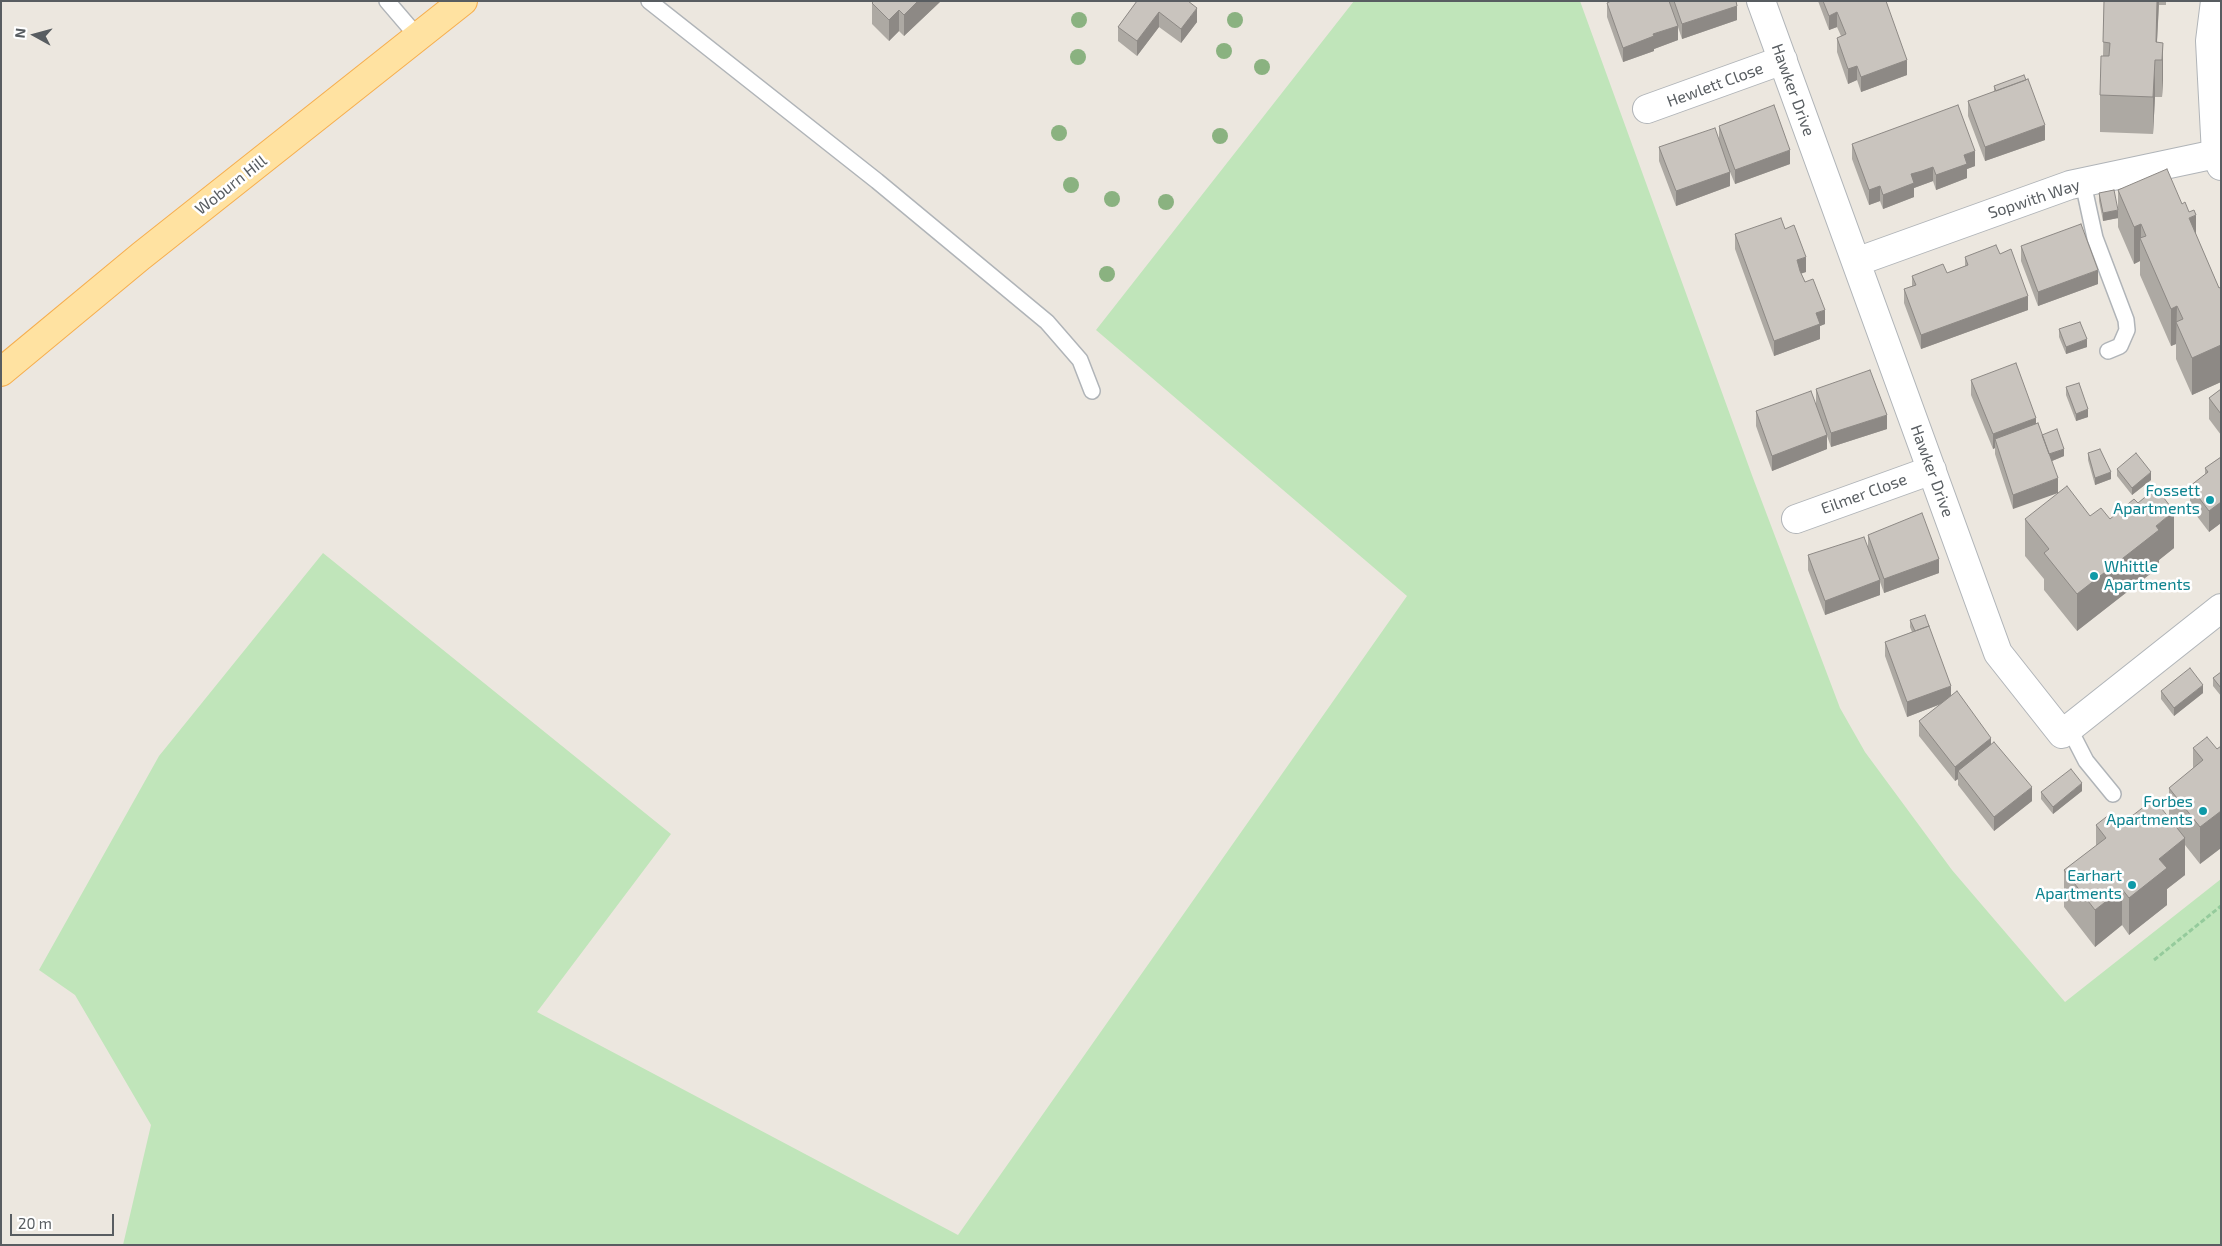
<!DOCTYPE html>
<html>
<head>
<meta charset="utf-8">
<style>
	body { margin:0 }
	#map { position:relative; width:2222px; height:1246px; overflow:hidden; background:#ece7df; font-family:"Exo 2",sans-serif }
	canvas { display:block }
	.frame { position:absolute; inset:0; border:2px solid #585d61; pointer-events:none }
	.north { position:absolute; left:10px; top:10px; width:50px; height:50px; -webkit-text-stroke:4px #fff; paint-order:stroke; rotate:277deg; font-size:14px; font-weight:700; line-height:20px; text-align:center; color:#585d61 }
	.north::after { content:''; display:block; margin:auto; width:18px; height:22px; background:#585d61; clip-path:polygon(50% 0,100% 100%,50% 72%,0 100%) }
	.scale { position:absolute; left:10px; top:1214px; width:104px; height:22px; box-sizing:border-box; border:2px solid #585d61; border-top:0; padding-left:6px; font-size:15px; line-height:18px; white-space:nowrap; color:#585d61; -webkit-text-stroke:4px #fff; paint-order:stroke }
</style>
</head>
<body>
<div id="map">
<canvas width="2222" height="1246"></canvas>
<div class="frame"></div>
<div class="north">N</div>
<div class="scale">20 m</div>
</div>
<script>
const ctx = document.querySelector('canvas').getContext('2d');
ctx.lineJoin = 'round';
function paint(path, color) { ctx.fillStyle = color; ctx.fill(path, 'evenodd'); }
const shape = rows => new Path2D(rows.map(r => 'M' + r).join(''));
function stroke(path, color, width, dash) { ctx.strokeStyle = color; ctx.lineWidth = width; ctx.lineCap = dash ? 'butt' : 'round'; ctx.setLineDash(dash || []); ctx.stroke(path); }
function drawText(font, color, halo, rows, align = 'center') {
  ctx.font = font + ' "Exo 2",sans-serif'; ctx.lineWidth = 5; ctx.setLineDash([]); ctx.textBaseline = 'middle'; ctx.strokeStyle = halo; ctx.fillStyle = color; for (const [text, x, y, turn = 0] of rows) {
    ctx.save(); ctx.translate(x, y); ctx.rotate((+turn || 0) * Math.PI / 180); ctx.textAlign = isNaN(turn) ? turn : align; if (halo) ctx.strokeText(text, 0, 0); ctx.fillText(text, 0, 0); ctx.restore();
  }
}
const green = shape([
	[1354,1,1580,1,1753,478,1840,708,1865,752,1952,870,2065,1002,2221,879,2221,1245,123,1245,151,1125,75,995,39,970,159,756,323,553,671,834,537,1012,958,1235,1407,596,1096,330]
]);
const path = shape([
	[2154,960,2221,906]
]);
const lane = shape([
	[387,1,417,36],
	[649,1,877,181,1047,322,1080,360,1092,391],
	[2083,183,2095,238,2126,320,2127,330,2120,346,2108,351],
	[2069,728,2086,761,2113,794]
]);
const street = shape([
	[1761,1,1998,653,2062,734,2221,608],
	[2215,1,2210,41,2216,154,2221,166],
	[1647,109,1783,60],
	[1856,262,2070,185,2216,154],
	[1796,519,1932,470]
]);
const primary = shape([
	[1,372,141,256,463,1]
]);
const trees = [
	[1079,20],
	[1235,20],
	[1224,51],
	[1078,57],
	[1262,67],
	[1059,133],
	[1220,136],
	[1071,185],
	[1112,199],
	[1166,202],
	[1107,274]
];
const wall = shape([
	[874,1,941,1,904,36,899,31,889,41,872,24,872,3],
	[1137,1,1197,22,1181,43,1159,27,1137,56,1118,41,1118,27],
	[1611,1,1736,1,1737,20,1682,39,1678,27,1678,40,1654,49,1654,51,1623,62,1607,17,1607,3],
	[1818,1,1886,1,1907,75,1861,92,1857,80,1848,84,1837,52,1837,38,1841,36,1837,27,1829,30],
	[2104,1,2166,1,2166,5,2159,5,2157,42,2163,43,2163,79,2162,97,2155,97,2153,134,2100,132,2100,95,2103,56],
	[1994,86,2045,140,1985,161,1968,116,1968,101,1994,92],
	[1719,126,1790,164,1735,184,1730,172,1730,186,1676,206,1659,161,1659,147,1719,140],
	[1852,144,1975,166,1967,169,1967,178,1936,190,1933,181,1914,188,1914,197,1883,209,1880,201,1869,205,1852,159],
	[2118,190,2196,235,2219,288,2221,287,2221,382,2192,395,2176,359,2176,344,2171,346,2140,275,2140,261,2134,264,2118,227],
	[2099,193,2118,218,2103,221,2099,201],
	[1785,229,1806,272,1801,273,1825,324,1820,326,1820,339,1774,356,1735,249,1735,234],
	[2021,246,2098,284,2038,306,2021,261],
	[2000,254,2028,310,1921,349,1904,303,1904,289,1912,286,1912,276,1947,273,1965,266,1965,257],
	[2059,329,2087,347,2066,354,2059,337],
	[1971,380,2036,424,2042,435,2064,456,2052,461,2013,509,1995,454,1995,448,1993,449,1971,395],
	[2066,387,2088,417,2076,421,2066,395],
	[1816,389,1887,429,1831,447,1827,436,1827,449,1772,471,1756,426,1756,411,1816,403],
	[2221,389,2221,435,2209,419,2209,398],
	[2088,453,2111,479,2095,485,2088,460],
	[2221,457,2221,523,2209,532,2190,507,2190,486,2205,475,2205,468],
	[2117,469,2151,480,2132,495,2117,476],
	[2090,516,2110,519,2174,548,2159,560,2159,567,2077,631,2044,590,2044,579,2025,556,2025,519],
	[1868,535,1939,573,1884,593,1880,582,1880,595,1825,615,1808,570,1808,555,1868,548],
	[1910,620,1951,696,1991,745,2032,801,1994,831,1958,785,1958,779,1955,781,1919,736,1919,721,1941,704,1907,717,1885,656,1885,642,1912,632,1910,627],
	[2221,672,2221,696,2213,686,2213,678],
	[2161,691,2203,693,2174,716,2161,699],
	[2221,746,2221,848,2200,864,2185,845,2185,875,2167,889,2167,905,2129,935,2122,925,2095,947,2064,907,2064,870,2096,846,2096,825,2119,826,2169,818,2169,788,2193,769,2193,748,2217,749],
	[2082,791,2053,814,2041,799,2041,792]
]);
const shadedWall = shape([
	[918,1,941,1,904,36,904,15],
	[2157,1,2159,1,2156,60,2156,42],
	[1737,6,1737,20,1682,39,1682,24],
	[1197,8,1197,22,1181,43,1181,29],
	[899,10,899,31,889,41,889,20],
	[1159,12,1159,27,1137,56,1137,41],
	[1837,12,1837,27,1829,30,1829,16],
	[1678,26,1678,40,1654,49,1654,51,1623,62,1623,48,1653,34],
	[2163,43,2163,79,2162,97,2162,60],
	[1907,60,1907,75,1861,92,1861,77],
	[2155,60,2155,97,2153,134,2153,97],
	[1857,66,1857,80,1848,84,1848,69],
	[2045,125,2045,140,1985,161,1985,147],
	[1790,150,1790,164,1735,184,1735,170],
	[1975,151,1975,166,1967,169,1967,178,1936,190,1936,175,1964,155],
	[1933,167,1933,181,1914,188,1914,197,1883,209,1883,195,1911,174],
	[1730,172,1730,186,1676,206,1676,191],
	[1880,186,1880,201,1869,205,1869,190],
	[2118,210,2118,218,2103,221,2103,213],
	[2196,215,2196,252,2189,218],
	[2141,224,2141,241,2140,238,2140,261,2134,264,2134,227],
	[1806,257,1806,272,1797,275,1797,260],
	[2098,270,2098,284,2038,306,2038,292],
	[2028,296,2028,310,1921,349,1921,335],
	[2177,306,2176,344,2171,346,2171,309],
	[1825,310,1825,324,1820,326,1820,339,1774,356,1774,341,1816,313],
	[2087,339,2087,347,2066,354,2066,347],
	[2221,345,2221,382,2192,395,2192,358],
	[2088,409,2088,417,2076,421,2076,414],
	[1887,415,1887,429,1831,447,1831,433],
	[2036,418,2036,433,1995,439,1995,448,1993,449,1993,434],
	[1827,435,1827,449,1772,471,1772,456],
	[2064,449,2064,456,2047,463,2047,455],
	[2111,472,2111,479,2095,485,2095,478],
	[2151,472,2151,480,2132,495,2132,488],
	[2058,478,2058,493,2013,509,2013,495],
	[2221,502,2221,523,2209,532,2209,511],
	[2174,511,2174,548,2159,560,2159,567,2077,631,2077,594,2156,526],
	[1939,559,1939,573,1884,593,1884,579],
	[1880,580,1880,595,1825,615,1825,601],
	[2203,685,2203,693,2174,716,2174,708],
	[1951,686,1951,700,1907,717,1907,702],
	[1991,738,1991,753,1958,771,1958,779,1955,781,1955,767],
	[2082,783,2082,791,2053,814,2053,807],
	[2032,787,2032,801,1994,831,1994,817],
	[2221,811,2221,848,2200,864,2200,827],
	[2185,838,2185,875,2167,889,2167,905,2129,935,2129,898,2159,859],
	[2122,889,2122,925,2095,947,2095,910]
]);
const building = shape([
	[874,1,918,1,904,15,899,10,889,20,872,3,874,1],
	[1137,1,1188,1,1197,8,1181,29,1159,12,1137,41,1118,27,1137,1],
	[1611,1,1669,1,1678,26,1653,34,1654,36,1623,48,1607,3,1611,1],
	[1674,1,1736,1,1737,6,1682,24,1674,1],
	[1823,1,1886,1,1907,60,1861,77,1857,66,1848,69,1837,38,1846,34,1837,12,1829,16,1823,1],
	[2104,1,2157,1,2156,42,2163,43,2162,60,2155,60,2153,97,2100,95,2101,56,2109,56,2110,43,2103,42,2104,1],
	[2024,75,2026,80,1996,91,1994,86,2024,75],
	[2028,79,2045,125,1985,147,1968,101,2028,79],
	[1774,105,1790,150,1735,170,1719,126,1774,105],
	[1958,105,1975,151,1964,155,1967,164,1936,175,1933,167,1922,171,1911,174,1914,183,1883,195,1880,186,1869,190,1852,144,1958,105],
	[1715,128,1730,172,1676,191,1659,147,1715,128],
	[2167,169,2182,204,2185,202,2189,212,2194,210,2196,215,2189,218,2219,288,2221,287,2221,345,2192,358,2176,322,2183,319,2177,306,2171,309,2140,238,2146,236,2141,224,2134,227,2118,190,2167,169],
	[2114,190,2118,210,2103,213,2099,193,2114,190],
	[1781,218,1785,229,1794,225,1806,257,1797,260,1800,271,1805,282,1813,279,1825,310,1816,313,1820,324,1774,341,1735,234,1781,218],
	[2081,224,2098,270,2038,292,2021,246,2081,224],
	[1996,245,2000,254,2011,249,2028,296,1921,335,1904,289,1916,285,1912,276,1943,264,1947,273,1968,265,1965,257,1996,245],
	[2080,322,2087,339,2066,347,2059,329,2080,322],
	[2016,363,2036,418,1993,434,1971,380,2016,363],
	[1870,370,1887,415,1831,433,1816,389,1870,370],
	[2079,383,2088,409,2076,414,2066,387,2079,383],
	[2221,389,2221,414,2209,398,2221,389],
	[1811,391,1827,435,1772,456,1756,411,1811,391],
	[2038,423,2058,478,2013,495,1995,439,2038,423],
	[2057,429,2064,449,2049,454,2042,435,2057,429],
	[2100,449,2111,472,2095,478,2088,453,2100,449],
	[2136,453,2151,472,2132,488,2117,469,2136,453],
	[2221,457,2221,502,2209,511,2190,486,2208,472,2205,468,2221,457],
	[2067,486,2090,516,2101,508,2110,519,2134,499,2138,503,2156,488,2174,511,2156,526,2159,530,2077,594,2044,553,2049,549,2025,519,2067,486],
	[1922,513,1939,559,1884,579,1868,535,1922,513],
	[1864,537,1880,580,1825,601,1808,555,1864,537],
	[1925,615,1929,626,1915,631,1910,620,1925,615],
	[1929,626,1951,686,1907,702,1885,642,1929,626],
	[2190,668,2203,685,2174,708,2161,691,2190,668],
	[2221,672,2221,688,2213,678,2221,672],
	[1957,691,1991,738,1955,767,1919,721,1957,691],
	[2207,737,2217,749,2221,746,2221,811,2200,827,2169,788,2203,760,2193,748,2207,737],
	[1994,742,2032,787,1994,817,1958,771,1994,742],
	[2071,769,2082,783,2053,807,2041,792,2071,769],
	[2154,799,2185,838,2159,859,2167,868,2129,898,2122,889,2095,910,2064,870,2106,838,2096,825,2110,814,2119,826,2154,799]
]);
const markers = [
	[2210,500,5,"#0f9aa8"],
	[2094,576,5,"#0f9aa8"],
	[2203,811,5,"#0f9aa8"],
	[2132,885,5,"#0f9aa8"]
];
const streetNames = [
	["Hewlett Close",1715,85,-20],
	["Hawker Drive",1793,90,70],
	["Woburn Hill",231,185,-38],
	["Sopwith Way",2034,199,-18],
	["Hawker Drive",1932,471,70],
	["Eilmer Close",1864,494,-20]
];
const cultureNames = [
	["Fossett",2200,491],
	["Apartments",2200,509],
	["Whittle",2104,567,"left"],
	["Apartments",2104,585,"left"],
	["Forbes",2193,802],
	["Apartments",2193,820],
	["Earhart",2122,876],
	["Apartments",2122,894]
];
paint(green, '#c0e5ba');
stroke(lane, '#b0b4b8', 18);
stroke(street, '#b0b4b8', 30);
stroke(primary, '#f6ae4e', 30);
stroke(path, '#95cb9c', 3, [5, 2.5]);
stroke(lane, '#fff', 15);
stroke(street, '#fff', 28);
stroke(primary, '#ffe2a1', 28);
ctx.fillStyle = '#8ab280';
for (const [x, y] of trees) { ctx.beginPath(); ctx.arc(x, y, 8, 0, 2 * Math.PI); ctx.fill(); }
paint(wall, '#ada9a3');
paint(shadedWall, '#8d8985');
paint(building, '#c9c4be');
stroke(building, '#8d8985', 1);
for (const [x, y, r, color] of markers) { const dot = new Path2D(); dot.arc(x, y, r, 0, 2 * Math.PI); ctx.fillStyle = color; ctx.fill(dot); stroke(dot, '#fff', 2); }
drawText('16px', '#585d61', '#fff', streetNames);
drawText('16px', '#0d838f', '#fff', cultureNames, 'right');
</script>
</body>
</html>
